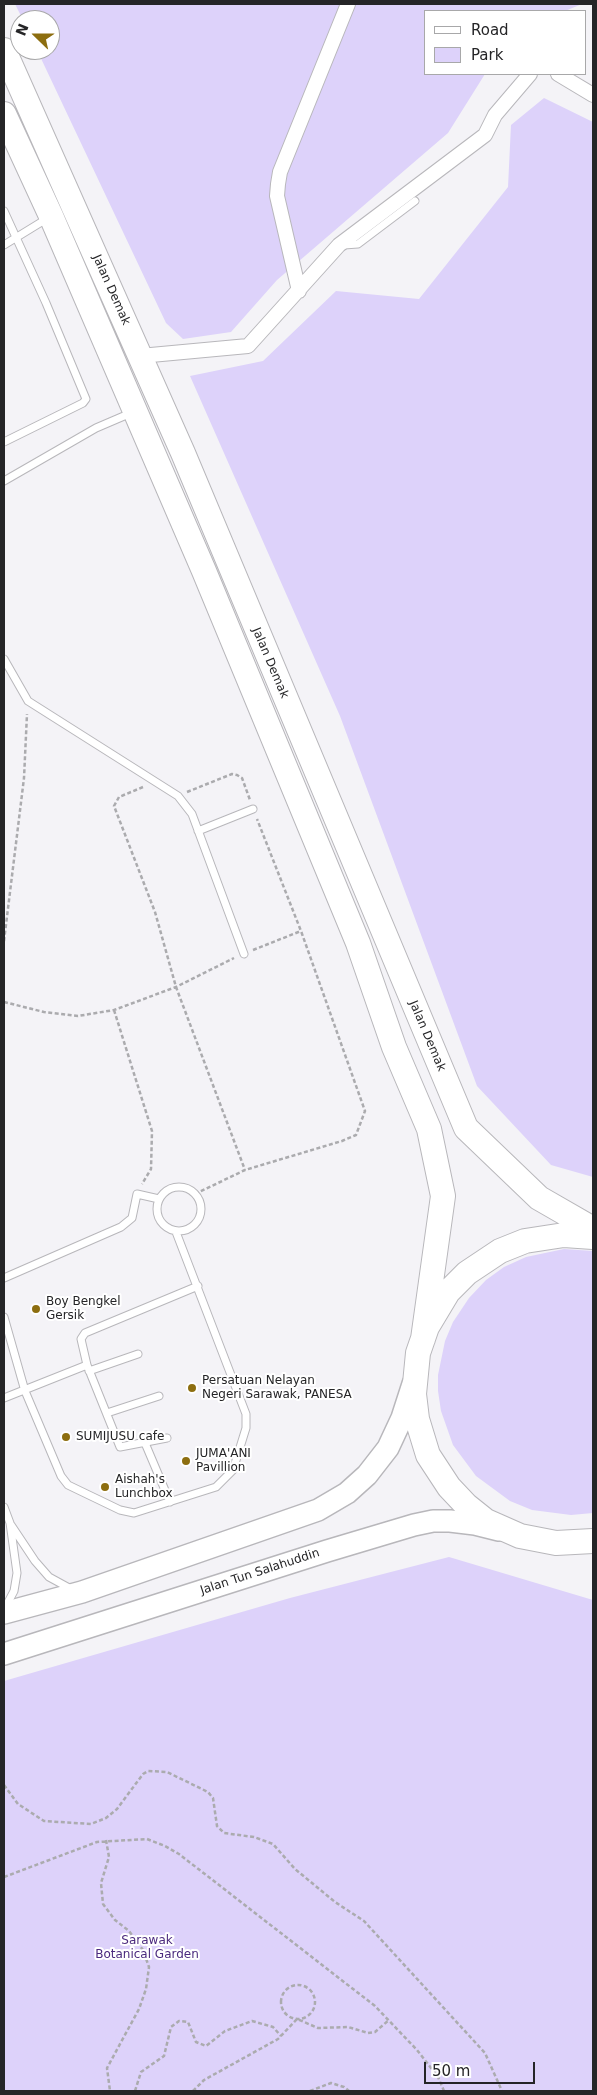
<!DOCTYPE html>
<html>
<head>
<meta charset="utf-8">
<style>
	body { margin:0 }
	#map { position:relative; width:597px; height:2095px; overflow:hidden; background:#f4f3f7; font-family:"DejaVu Sans",sans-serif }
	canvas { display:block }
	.frame { position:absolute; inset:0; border:5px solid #252527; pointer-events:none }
	.legend { position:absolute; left:424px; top:10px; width:162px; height:65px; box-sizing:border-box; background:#fff; border:1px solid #a8a8a9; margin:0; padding:6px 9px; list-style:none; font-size:15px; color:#252527 }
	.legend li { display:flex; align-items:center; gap:10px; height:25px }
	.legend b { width:25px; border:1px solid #a8a8a9 }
	.north { position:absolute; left:10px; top:10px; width:50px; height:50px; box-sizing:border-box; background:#fff; border:1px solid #a8a8a9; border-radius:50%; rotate:292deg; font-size:14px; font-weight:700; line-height:20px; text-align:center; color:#252527 }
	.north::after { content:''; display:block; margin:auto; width:18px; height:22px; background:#8d6e10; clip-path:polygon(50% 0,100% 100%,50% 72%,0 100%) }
	.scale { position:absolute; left:424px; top:2062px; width:111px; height:22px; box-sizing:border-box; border:2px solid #252527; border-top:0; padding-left:6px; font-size:15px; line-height:18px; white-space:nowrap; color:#252527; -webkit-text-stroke:4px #fff; paint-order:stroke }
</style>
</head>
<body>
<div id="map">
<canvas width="597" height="2095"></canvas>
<div class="frame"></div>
<ul class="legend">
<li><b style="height:6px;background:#fff"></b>Road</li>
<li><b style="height:14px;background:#ddd2fa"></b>Park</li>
</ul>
<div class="north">N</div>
<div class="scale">50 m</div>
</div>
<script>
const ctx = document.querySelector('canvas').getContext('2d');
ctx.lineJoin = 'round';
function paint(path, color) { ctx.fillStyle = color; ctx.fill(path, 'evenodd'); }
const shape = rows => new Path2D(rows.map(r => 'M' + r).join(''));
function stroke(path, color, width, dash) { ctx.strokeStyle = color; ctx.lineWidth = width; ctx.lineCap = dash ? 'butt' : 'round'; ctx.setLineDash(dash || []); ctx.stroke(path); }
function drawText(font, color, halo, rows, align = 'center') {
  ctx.font = font + ' "DejaVu Sans",sans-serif'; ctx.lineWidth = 4; ctx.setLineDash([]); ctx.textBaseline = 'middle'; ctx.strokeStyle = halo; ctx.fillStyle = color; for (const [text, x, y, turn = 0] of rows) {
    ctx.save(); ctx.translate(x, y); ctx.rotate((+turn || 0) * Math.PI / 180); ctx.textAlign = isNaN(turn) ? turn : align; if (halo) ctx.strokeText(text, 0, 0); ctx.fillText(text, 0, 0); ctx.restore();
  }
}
const green = shape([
	[15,4,582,4,565,11,426,11,426,74,485,74,448,133,277,280,231,332,183,339,166,323,37,50,50,50,50,20,23,20],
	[544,98,593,122,593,1177,551,1165,477,1086,340,716,190,376,263,361,336,291,419,299,508,187,511,125],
	[564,1249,593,1251,593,1513,571,1515,532,1510,510,1501,476,1476,453,1445,441,1411,438,1391,438,1375,445,1341,453,1322,469,1298,486,1280,504,1267,526,1257],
	[449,1557,593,1600,593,2091,4,2091,4,1681,290,1598]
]);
const path = shape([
	[143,787,119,797,114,806,155,912,176,987,245,1170],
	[187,792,232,774,237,775,242,778,250,800],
	[4,941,24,778,27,714],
	[253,950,301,931],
	[4,1002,44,1012,78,1016,114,1010,176,987,234,958],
	[114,1010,152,1131,151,1169,142,1184],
	[195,1194,245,1170,342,1141,356,1135,365,1111,301,931,257,819],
	[4,1785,18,1804,44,1821,91,1824,106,1818,117,1809,143,1774,148,1771,167,1772,208,1792,213,1798,217,1826,224,1833,254,1837,273,1844,295,1869,335,1902,364,1921,485,2053,502,2091],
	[106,1840,109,1857,101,1883,103,1904,115,1920,129,1931,143,1950,149,1967,146,1989,139,2009,107,2068,110,2091],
	[4,1877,97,1842,147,1839,165,1846,179,1854,375,2006,417,2050,438,2077,444,2091],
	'281 2002a17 17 0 1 1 34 0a17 17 0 1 1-34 0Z',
	[135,2091,141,2072,164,2056,171,2027,179,2021,188,2022,196,2042,206,2046,225,2031,252,2021,273,2027,281,2036],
	[193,2091,204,2080,278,2039,297,2019,318,2028,348,2027,368,2033,375,2032,389,2020],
	[310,2091,331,2083,344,2087,349,2091]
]);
const lane = shape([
	[4,211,46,303,86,399,83,403,4,442],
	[4,245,48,218],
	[344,245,358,244,415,201],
	[4,481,96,428,131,413],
	[4,659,28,701,178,796,192,814,244,954],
	[198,831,253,809],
	'157 1209a22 22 0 1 1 44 0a22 22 0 1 1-44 0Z',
	[4,1278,121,1227,132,1218,137,1194,159,1199],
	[4,1317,25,1391,61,1476,68,1485,120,1510,134,1513,216,1487,233,1470,246,1428,246,1414,176,1232],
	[89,1371,138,1354],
	[4,1398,87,1365],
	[107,1413,159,1396],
	[167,1438,120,1447,87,1365,81,1339,85,1333,198,1286],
	[145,1443,170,1502],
	[4,1507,10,1523,17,1573,14,1591,5,1608],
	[11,1525,35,1561,49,1577,71,1589]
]);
const street = shape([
	[558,74,593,95],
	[299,291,277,196,278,184,280,172,348,4],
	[140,356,248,346,339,245,485,135,495,115,530,74]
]);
const primary = shape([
	[4,1613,82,1592,318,1510,347,1493,367,1475,388,1448,402,1418,413,1384],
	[4,1654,327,1551,414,1525,433,1521,450,1521,475,1524,499,1530]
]);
const highway = shape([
	[4,50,183,453,466,1128,539,1198,593,1229],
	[4,114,51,216,204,571,358,943,394,1047,429,1129,443,1196,423,1339],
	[593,1237,564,1235,525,1241,500,1251,467,1273,448,1292,427,1327,418,1353,414,1394,417,1419,428,1455,449,1487,466,1505,486,1521,520,1536,556,1543,593,1541]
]);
const markers = [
	[36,1309,5,"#8d6e10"],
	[192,1388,5,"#8d6e10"],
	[66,1437,5,"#8d6e10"],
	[186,1461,5,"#8d6e10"],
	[105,1487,5,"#8d6e10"]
];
const streetNames = [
	["Jalan Demak",111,290,66],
	["Jalan Demak",270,663,67],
	["Jalan Demak",427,1036,67],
	["Jalan Tun Salahuddin",260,1572,-18]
];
const poiNames = [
	["Boy Bengkel",46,1302],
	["Gersik",46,1316],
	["Persatuan Nelayan",202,1381],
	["Negeri Sarawak, PANESA",202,1395],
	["SUMIJUSU cafe",76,1437],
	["JUMA'ANI",196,1454],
	["Pavillion",196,1468],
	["Aishah's",115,1480],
	["Lunchbox",115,1494]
];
const parkNames = [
	["Sarawak",147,1941],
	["Botanical Garden",147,1955]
];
paint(green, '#ddd2fa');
stroke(lane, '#b8b7bb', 9);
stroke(street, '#b8b7bb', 16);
stroke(primary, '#b8b7bb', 24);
stroke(highway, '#b8b7bb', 26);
stroke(path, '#ababae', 2.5, [4, 2.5]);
stroke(lane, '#fff', 7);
stroke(street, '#fff', 14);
stroke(primary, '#fff', 21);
stroke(highway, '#fff', 24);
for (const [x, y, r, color] of markers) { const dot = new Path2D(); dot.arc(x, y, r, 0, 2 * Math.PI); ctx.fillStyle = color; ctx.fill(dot); stroke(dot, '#fff', 2); }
drawText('12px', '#252527', '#fff', streetNames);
drawText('12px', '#252527', '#fff', poiNames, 'left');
drawText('12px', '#4b2a7e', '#fff', parkNames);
</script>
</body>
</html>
